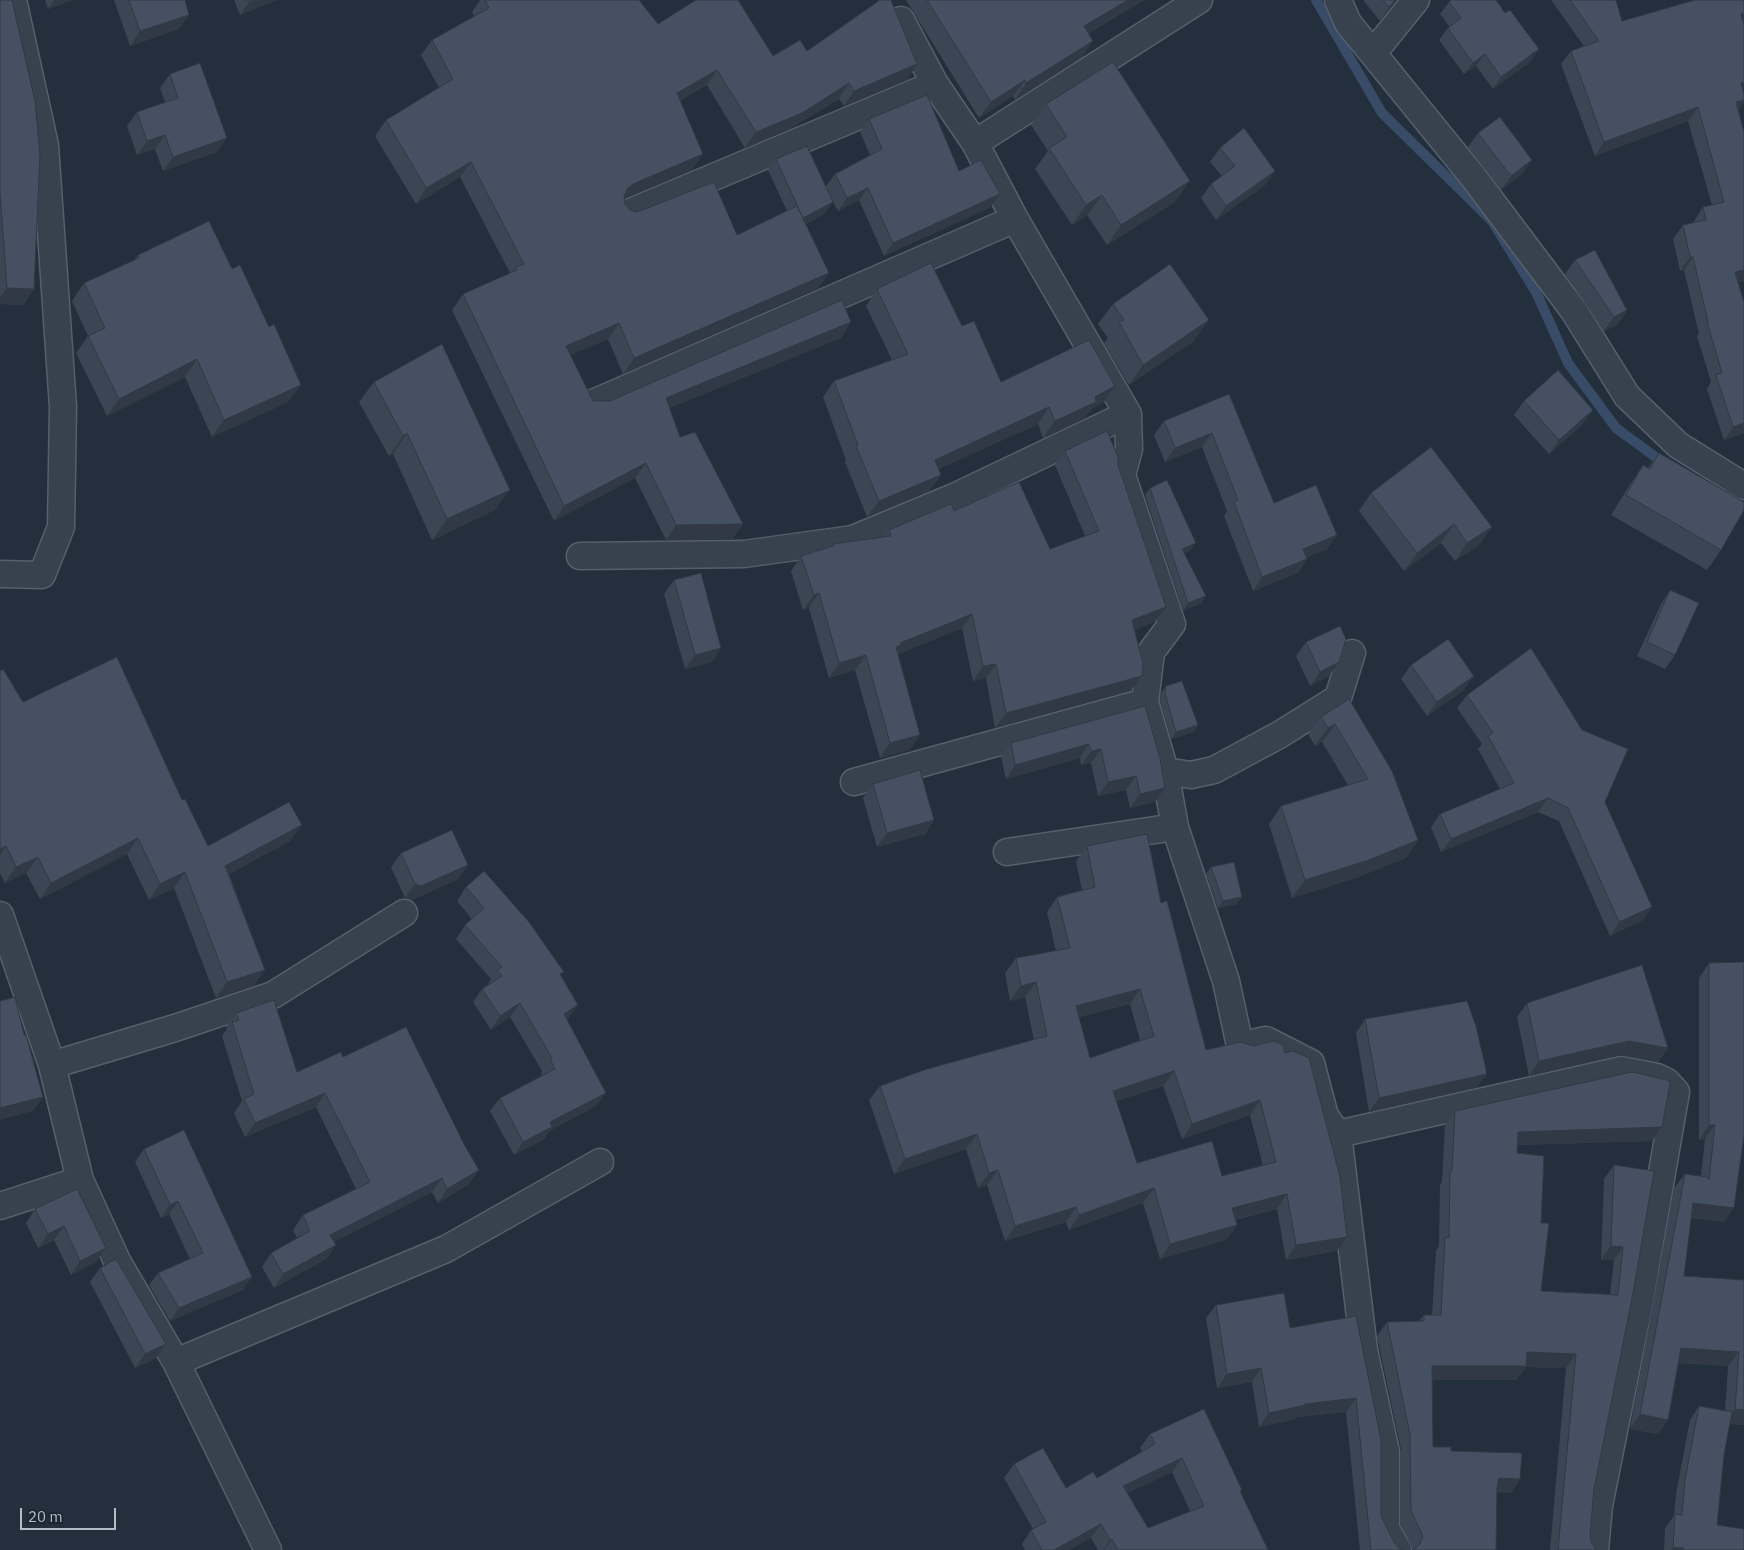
<!DOCTYPE html>
<html>
<head>
<meta charset="utf-8">
<style>
	body { margin:0 }
	#map { position:relative; width:1744px; height:1550px; overflow:hidden; background:#242f3e; font-family:"IBM Plex Sans",sans-serif }
	canvas { display:block }
	.scale { position:absolute; left:20px; top:1508px; width:96px; height:22px; box-sizing:border-box; border:2px solid #b4bcc9; border-top:0; padding-left:6px; font-size:15px; line-height:18px; white-space:nowrap; color:#b4bcc9; -webkit-text-stroke:4px #1d2633; paint-order:stroke }
</style>
</head>
<body>
<div id="map">
<canvas width="1744" height="1550"></canvas>
<div class="scale">20 m</div>
</div>
<script>
const ctx = document.querySelector('canvas').getContext('2d');
ctx.lineJoin = 'round';
const shape = rows => new Path2D(rows.map(r => 'M' + r).join(''));
function stroke(path, color, width, dash) { ctx.strokeStyle = color; ctx.lineWidth = width; ctx.lineCap = dash ? 'butt' : 'round'; ctx.setLineDash(dash || []); ctx.stroke(path); }
function paint(path, color) { ctx.fillStyle = color; ctx.fill(path, 'evenodd'); }
const stream = shape([
	[1316,0,1382,113,1492,221,1536,292,1568,363,1616,428,1665,464]
]);
const street = shape([
	[1199,0,975,143,1015,219,1128,414,1129,449,1122,475,1172,624,1151,652,1145,702,1165,771,1175,827,1226,981,1240,1046,1266,1040,1311,1063,1325,1116,1338,1134,1364,1350,1386,1452,1386,1529,1398,1550],
	[1338,0,1348,23,1474,178,1574,311,1627,396,1678,445,1744,486],
	[901,20,935,84,975,143],
	[1373,53,1416,0],
	[628,213,935,84],
	[593,403,1015,219],
	[580,556,744,554,853,539,954,497,1128,414],
	[0,574,42,575,61,527,63,407,45,145,13,0],
	[1165,771,1191,775,1214,770,1279,735,1338,698,1352,653],
	[854,782,1145,702],
	[1007,852,1175,827],
	[0,915,52,1065,80,1180,117,1261,176,1362,268,1550],
	[52,1065,175,1028,273,995,404,913],
	[1338,1134,1622,1070,1657,1077,1667,1082,1676,1092,1639,1305,1599,1506,1595,1550],
	[0,1206,80,1180],
	[176,1362,446,1249,600,1162]
]);
const wall = shape([
	[0,0,34,289,23,305,0,304],
	[45,0,72,0,48,9],
	[114,0,185,0,179,29,130,46],
	[234,0,277,0,240,15],
	[480,0,485,0,658,24,773,56,807,51,917,64,907,80,844,106,839,99,791,128,745,148,707,85,681,100,692,170,624,198,625,204,630,210,637,212,737,235,787,211,768,170,776,159,826,186,835,174,870,155,860,132,869,119,959,171,991,207,884,256,859,200,838,211,832,200,825,213,806,224,829,273,818,288,623,374,608,339,570,355,593,401,610,401,851,322,841,338,669,408,680,437,743,524,732,539,666,540,635,478,554,521,452,310,463,294,510,273,460,177,416,204,375,136,386,120,439,88,421,55,432,40,474,16,472,12],
	[906,0,1144,0,1089,33,1082,57,1015,100,1013,96,979,118],
	[1363,0,1397,0,1380,21],
	[1551,0,1616,0,1622,21,1744,94,1744,102,1738,110,1744,132,1744,281,1738,282,1744,302,1744,433,1724,440,1707,389,1711,382,1697,336,1699,334,1684,270,1680,271,1673,239,1683,225,1694,222,1694,221,1703,207,1712,205,1688,121,1595,156,1561,64,1571,51,1584,46],
	[1449,2,1531,61,1493,89,1476,66,1464,74,1439,40,1448,28,1450,27,1440,14],
	[170,74,217,152,163,171,155,149,137,155,127,126,137,112,165,102,160,88],
	[1046,104,1175,202,1107,245,1087,215,1072,225,1035,169,1048,151,1031,125],
	[1478,133,1522,174,1501,190,1468,147],
	[1220,148,1275,171,1265,185,1216,220,1201,198,1211,184,1222,176,1210,162],
	[138,255,288,402,212,437,185,377,107,416,76,353,88,336,72,301,84,283,134,260],
	[1575,260,1627,310,1617,325,1604,331,1565,274],
	[877,289,962,326,1001,382,1115,386,1104,402,1091,409,1085,418,1043,438,1038,424,939,469,941,475,929,491,867,517,845,462,846,460,823,397,834,381,892,360,866,306],
	[1113,304,1194,341,1129,385,1104,343,1108,338,1098,324],
	[374,382,495,510,432,540,393,454,389,456,359,402],
	[1229,394,1274,503,1337,535,1327,549,1307,557,1307,559,1298,573,1253,591,1224,516,1227,511,1202,447,1165,462,1154,435,1164,421],
	[1524,401,1583,424,1549,454,1514,415],
	[1065,451,1118,465,1155,621,1135,630,1131,690,995,728,986,678,973,681,962,628,898,654,910,750,880,758,855,670,829,678,809,608,803,610,791,571,801,556,831,547,833,544,884,537,889,530,954,511,1050,549,1085,536,1055,465],
	[1659,453,1721,550,1707,570,1611,515,1629,486,1643,465,1648,468],
	[1150,488,1191,550,1184,553,1201,604,1183,610,1145,495],
	[1371,493,1492,527,1479,545,1455,561,1441,543,1404,571,1359,511],
	[674,580,712,662,685,669,664,594],
	[1670,590,1675,655,1665,669,1637,656,1661,604],
	[1306,642,1329,676,1310,686,1296,656],
	[1411,665,1464,690,1427,716,1401,679],
	[0,671,23,702,182,800,208,846,290,841,229,874,265,970,253,986,216,998,174,888,149,900,127,854,40,899,26,873,5,883,0,873],
	[1166,686,1198,725,1193,732,1171,739,1160,701,1161,693],
	[1467,695,1605,802,1643,920,1610,936,1559,821,1538,812,1441,852,1431,827,1440,814,1500,789,1478,749,1482,744,1457,708],
	[1349,699,1418,840,1406,858,1356,878,1292,898,1269,824,1281,806,1348,785,1322,742,1315,746,1308,734,1321,717],
	[1145,706,1165,788,1155,802,1130,808,1126,790,1098,796,1091,763,1081,765,1080,758,1006,779,1001,757,1011,743],
	[873,784,934,820,925,834,877,847,863,798],
	[1087,846,1161,903,1206,1050,1240,1042,1337,1251,1286,1260,1277,1209,1235,1220,1237,1225,1226,1240,1160,1259,1143,1203,1069,1230,1066,1222,1005,1241,987,1185,978,1188,966,1149,894,1174,869,1100,880,1086,1034,1040,1025,997,1010,1001,1005,973,1016,958,1056,951,1047,912,1057,897,1082,890,1076,861],
	[1130,1004,1140,1040,1090,1058,1079,1017],
	[1163,1086,1182,1139,1250,1115,1263,1166,1222,1176,1137,1163,1116,1101],
	[401,853,468,865,458,879,412,900,405,898,391,867],
	[1211,867,1237,904,1218,908,1206,874],
	[466,887,561,976,568,1019,567,1020,596,1106,549,1131,543,1140,514,1155,490,1111,500,1098,542,1076,541,1073,542,1071,510,1017,491,1030,473,1002,482,989,489,984,488,984,491,979,456,939,465,925,472,919,457,901],
	[1709,963,1724,1222,1691,1218,1684,1276,1744,1280,1744,1425,1729,1424,1724,1455,1717,1525,1744,1550,1664,1550,1665,1528,1674,1516,1676,1494,1690,1420,1699,1406,1725,1411,1728,1366,1678,1363,1668,1420,1658,1434,1630,1429,1674,1188,1685,1174,1701,1176,1705,1139,1699,1140,1699,978],
	[1527,1003,1668,1048,1658,1062,1619,1055,1529,1076,1517,1017],
	[236,1013,297,1072,343,1057,469,1184,438,1203,432,1192,334,1242,336,1245,326,1259,274,1288,262,1267,271,1253,297,1238,293,1230,303,1215,356,1189,316,1107,245,1137,234,1113,242,1101,222,1036,227,1029,226,1027],
	[1365,1019,1487,1074,1477,1087,1369,1112,1356,1033],
	[1455,1111,1662,1127,1652,1141,1517,1145,1517,1153,1541,1223,1541,1291,1610,1294,1614,1260,1601,1260,1604,1179,1614,1165,1654,1171,1594,1489,1590,1535,1591,1542,1595,1550,1550,1550,1566,1368,1526,1367,1516,1380,1432,1380,1433,1447,1451,1451,1520,1479,1511,1493,1497,1492,1496,1550,1413,1550,1401,1525,1401,1449,1377,1336,1387,1322,1419,1321,1424,1315,1432,1315,1436,1251,1439,1246,1440,1185,1442,1181,1445,1125],
	[144,1149,243,1290,170,1321,149,1285,158,1273,190,1259,169,1214,161,1218,135,1162],
	[77,1189,96,1262,71,1275,54,1240,38,1248,26,1223,35,1209],
	[100,1268,166,1344,156,1358,135,1368,90,1282],
	[1216,1305,1290,1328,1356,1316,1381,1516,1395,1544,1400,1549,1404,1550,1360,1550,1346,1412,1297,1417,1296,1419,1259,1427,1252,1382,1217,1388,1206,1318],
	[1150,1434,1242,1490,1240,1492,1268,1550,1098,1550,1091,1538,1069,1550,1025,1550,1022,1544,1031,1530,1033,1529,1004,1478,1014,1464,1066,1488,1097,1478,1142,1452,1140,1448],
	[1172,1472,1190,1511,1148,1528,1127,1493]
]);
const shadedWall = shape([
	[54,0,72,0,48,9],
	[255,0,277,0,240,15,249,2],
	[1128,0,1144,0,1073,42,1084,26],
	[1395,0,1397,0,1380,21,1389,7],
	[1741,14,1744,14,1744,24],
	[189,15,179,29,130,46,140,31],
	[1093,41,1082,57,1015,100,1026,83],
	[1539,49,1531,61,1493,89,1501,77],
	[1485,54,1476,66,1464,74,1473,63],
	[917,64,907,80,844,106,854,91],
	[717,70,707,85,667,108,677,93],
	[1025,80,1013,96,979,118,991,102],
	[1744,82,1744,92,1741,83],
	[849,83,839,99,791,128,745,148,756,132],
	[1744,100,1744,102,1736,113,1736,102],
	[1698,107,1688,121,1595,156,1604,142],
	[165,135,155,149,137,155,147,141],
	[227,138,217,152,163,171,173,157],
	[703,154,692,170,622,199,627,189,633,184],
	[1532,160,1522,174,1501,190,1511,176],
	[471,162,460,177,416,204,426,188],
	[1275,171,1265,185,1216,220,1226,206],
	[1190,181,1175,202,1107,245,1121,225],
	[868,188,859,200,838,211,847,198],
	[1000,194,991,207,884,256,893,243],
	[1102,195,1087,215,1072,225,1086,205],
	[833,202,825,213,795,230,803,218],
	[1690,257,1693,257,1684,270,1680,271],
	[1744,270,1744,281,1725,285,1735,272],
	[829,273,818,288,623,374,634,358],
	[7,288,34,289,23,305,0,304,0,298],
	[1627,310,1617,325,1604,331,1614,317],
	[1209,320,1194,341,1129,385,1143,365],
	[851,322,841,338,655,414,666,398],
	[619,323,608,339,555,361,566,346],
	[197,359,185,377,107,416,119,399],
	[301,385,288,402,212,437,224,420],
	[1115,386,1104,402,1091,409,1085,418,1043,438,1055,421,1095,397],
	[1049,407,1038,424,923,476,935,460],
	[1593,410,1583,424,1549,454,1559,440],
	[1744,423,1744,433,1724,440,1733,427],
	[407,433,393,454,389,456,403,436],
	[1212,433,1202,447,1165,462,1175,448],
	[646,463,635,478,554,521,564,506],
	[941,475,929,491,867,517,879,501],
	[510,490,495,510,432,540,447,519],
	[743,524,732,539,666,540,676,525],
	[1454,524,1441,543,1404,571,1417,553],
	[1492,527,1479,545,1455,561,1467,543],
	[1337,535,1327,549,1293,563,1303,549],
	[1196,543,1191,550,1177,557,1182,549],
	[1307,559,1298,573,1253,591,1262,577],
	[819,593,809,608,803,610,814,595],
	[1206,596,1201,604,1183,610,1188,603],
	[1166,607,1155,621,1122,635,1132,620],
	[972,614,962,628,893,656,896,647,900,643],
	[721,648,712,662,685,669,695,655],
	[866,655,855,670,829,678,839,663],
	[1339,662,1329,676,1310,686,1320,672],
	[996,664,986,678,973,681,983,666],
	[1142,676,1131,690,995,728,1006,713],
	[1474,676,1464,690,1427,716,1437,702],
	[1335,724,1322,742,1315,746,1328,728],
	[1198,725,1193,732,1171,739,1176,732],
	[920,735,910,750,880,758,890,743],
	[1089,744,1080,758,1006,779,1015,765],
	[1101,749,1091,763,1081,765,1091,751],
	[1136,776,1126,790,1098,796,1108,782],
	[1165,788,1155,802,1130,808,1140,794],
	[1548,798,1538,812,1441,852,1451,839],
	[934,820,925,834,877,847,887,833],
	[302,825,290,841,214,882,225,866],
	[138,838,127,854,40,899,51,883],
	[1418,840,1406,858,1356,878,1292,898,1305,880],
	[6,846,0,855,0,849],
	[38,857,26,873,5,883,16,867],
	[468,865,458,879,412,900,405,898,415,884],
	[185,872,174,888,149,900,160,884],
	[1242,897,1237,904,1218,908,1223,901],
	[1652,907,1643,920,1610,936,1619,922],
	[265,970,253,986,216,998,227,982],
	[1036,982,1025,997,1010,1001,1021,986],
	[1140,989,1130,1004,1066,1020,1076,1006],
	[520,1003,510,1017,491,1030,500,1016],
	[578,1005,568,1019,554,1027,564,1014],
	[1629,1041,1668,1048,1658,1062,1619,1055,1529,1076,1539,1061],
	[1174,1071,1163,1086,1103,1106,1113,1091],
	[1487,1074,1477,1087,1369,1112,1379,1098],
	[325,1093,316,1107,245,1137,255,1123],
	[606,1093,596,1106,549,1131,543,1140,514,1155,523,1142,550,1122],
	[43,1097,33,1111,0,1120,0,1108],
	[1260,1100,1250,1115,1182,1139,1192,1124],
	[1709,1125,1715,1125,1705,1139,1699,1140],
	[1662,1127,1652,1141,1508,1145,1518,1132],
	[977,1134,966,1149,894,1174,905,1159],
	[479,1170,469,1184,438,1203,447,1189],
	[998,1170,987,1185,978,1188,989,1173],
	[442,1178,432,1192,320,1249,330,1235],
	[1154,1188,1143,1203,1069,1230,1079,1215],
	[1287,1194,1277,1209,1221,1223,1232,1208],
	[178,1201,169,1214,161,1218,170,1205],
	[1693,1203,1734,1208,1724,1222,1683,1217],
	[1076,1207,1066,1222,1005,1241,1015,1226],
	[1237,1225,1226,1240,1160,1259,1170,1244],
	[64,1226,54,1240,38,1248,48,1234],
	[1347,1237,1337,1251,1286,1260,1296,1245],
	[336,1245,326,1259,274,1288,283,1274],
	[1611,1246,1623,1247,1614,1260,1601,1260],
	[106,1248,96,1262,71,1275,80,1261],
	[252,1277,243,1290,170,1321,179,1308],
	[166,1344,156,1358,135,1368,145,1354],
	[1681,1348,1739,1352,1728,1366,1671,1362],
	[1527,1352,1576,1354,1566,1368,1526,1367,1516,1380,1423,1380,1432,1366],
	[1261,1368,1252,1382,1217,1388,1227,1374],
	[1356,1398,1346,1412,1297,1417,1296,1419,1259,1427,1269,1413,1305,1404],
	[1735,1409,1744,1410,1744,1425,1725,1423],
	[1640,1414,1668,1420,1658,1434,1630,1429],
	[1182,1458,1172,1472,1113,1499,1123,1486],
	[1499,1478,1520,1479,1511,1493,1489,1492],
	[1101,1524,1091,1538,1069,1550,1054,1550],
	[1112,1539,1104,1550,1103,1550,1110,1540],
	[1673,1547,1684,1548,1682,1550,1671,1550]
]);
const building = shape([
	[0,0,12,0,35,101,40,155,34,289,7,288,0,193,0,0],
	[129,0,185,0,189,15,140,31,129,0],
	[248,0,255,0,249,2,248,0],
	[485,0,639,0,658,24,696,0,738,0,773,56,800,40,807,51,880,0,891,0,917,64,854,91,849,83,802,113,756,132,717,70,677,93,703,154,633,184,627,189,624,196,625,204,630,210,637,212,714,182,737,235,797,206,829,273,634,358,619,323,566,346,593,401,610,401,842,300,851,322,666,398,680,437,695,432,743,524,676,525,646,463,564,506,463,294,517,270,516,267,524,264,471,162,426,188,386,120,453,79,432,40,489,8,485,0],
	[927,0,1128,0,1084,26,1093,41,1026,83,1025,80,991,102,927,0],
	[1383,0,1395,0,1389,7,1383,0],
	[1451,0,1496,0,1505,13,1510,10,1539,49,1501,77,1485,54,1473,63,1448,28,1461,18,1449,2,1451,0],
	[1570,0,1616,0,1622,21,1695,0,1744,0,1744,14,1741,14,1744,24,1744,82,1741,83,1744,94,1744,100,1736,102,1744,132,1744,270,1735,272,1744,302,1744,423,1733,427,1716,375,1722,373,1707,322,1708,322,1693,257,1690,257,1683,225,1706,220,1703,207,1724,202,1698,107,1604,142,1571,51,1599,41,1570,0],
	[1113,62,1190,181,1121,225,1102,195,1086,205,1049,148,1067,137,1046,104,1113,62],
	[200,63,227,138,173,157,165,135,147,141,137,112,178,98,170,74,200,63],
	[927,95,959,171,981,160,1000,194,893,243,868,188,847,198,835,174,882,149,869,119,927,95],
	[1500,117,1532,160,1511,176,1478,133,1500,117],
	[1244,128,1275,171,1226,206,1211,184,1235,166,1220,148,1244,128],
	[807,146,833,202,803,218,776,159,807,146],
	[209,221,232,269,240,265,269,327,274,324,301,385,224,420,197,359,119,399,88,336,105,328,84,283,139,258,138,255,209,221],
	[1595,250,1627,310,1614,317,1575,260,1595,250],
	[931,263,962,326,974,321,1001,382,1089,340,1115,386,1095,397,1096,402,1055,421,1049,407,935,460,941,475,879,501,856,446,858,445,834,381,908,354,877,289,931,263],
	[1170,264,1209,320,1143,365,1119,322,1124,320,1113,304,1170,264],
	[442,344,510,490,447,519,407,433,403,436,374,382,442,344],
	[1558,370,1593,410,1559,440,1524,401,1558,370],
	[1229,394,1274,503,1316,485,1337,535,1303,549,1307,559,1262,577,1234,502,1238,500,1212,433,1175,448,1164,421,1229,394],
	[1107,431,1118,457,1118,465,1166,607,1132,620,1143,664,1142,676,1006,713,996,664,983,666,972,614,900,643,901,645,896,647,920,735,890,743,866,655,839,663,819,593,814,595,801,556,833,546,833,544,891,536,889,530,951,504,954,511,1019,482,1050,549,1099,531,1065,451,1107,431],
	[1431,447,1492,527,1467,543,1454,524,1417,553,1371,493,1431,447],
	[1659,453,1744,502,1744,510,1721,550,1626,495,1643,465,1650,469,1659,453],
	[1167,480,1196,543,1182,549,1206,596,1188,603,1150,488,1167,480],
	[701,573,721,648,695,655,674,580,701,573],
	[1670,590,1699,603,1675,655,1647,642,1670,590],
	[1340,626,1346,639,1339,662,1320,672,1306,642,1340,626],
	[1448,639,1474,676,1437,702,1411,665,1448,639],
	[1531,648,1582,730,1628,749,1605,802,1652,907,1619,922,1568,808,1548,798,1451,839,1440,814,1514,783,1488,736,1493,733,1467,695,1531,648],
	[117,657,182,800,185,799,208,846,289,802,302,825,225,866,265,970,227,982,185,872,160,884,138,838,51,883,38,857,16,867,6,846,0,849,0,671,3,669,23,702,117,657],
	[1182,681,1198,725,1176,732,1165,694,1166,686,1182,681],
	[1349,699,1392,771,1418,840,1369,860,1305,880,1281,806,1368,779,1335,724,1328,728,1321,717,1349,699],
	[1145,706,1160,758,1165,788,1140,794,1136,776,1108,782,1101,749,1091,751,1089,744,1015,765,1011,743,1145,706],
	[920,770,934,820,887,833,873,784,920,770],
	[452,830,468,865,421,886,415,884,401,853,452,830],
	[1147,834,1161,903,1167,901,1206,1050,1240,1042,1253,1046,1274,1041,1283,1045,1285,1053,1293,1051,1309,1058,1340,1177,1347,1237,1296,1245,1287,1194,1232,1208,1237,1225,1170,1244,1154,1188,1079,1215,1076,1207,1015,1226,998,1170,989,1173,977,1134,905,1159,880,1086,927,1069,1047,1036,1036,982,1021,986,1016,958,1070,948,1057,897,1095,887,1087,846,1147,834],
	[1140,989,1154,1036,1090,1058,1076,1006,1140,989],
	[1174,1071,1192,1124,1260,1100,1276,1162,1222,1176,1212,1141,1137,1163,1113,1091,1174,1071],
	[1234,862,1242,897,1223,901,1211,867,1234,862],
	[484,871,529,922,564,972,560,974,578,1005,564,1014,606,1093,550,1122,552,1127,523,1142,500,1098,555,1069,550,1059,552,1058,520,1003,500,1016,482,989,502,976,497,970,502,967,465,925,484,908,466,887,484,871],
	[1744,962,1744,1135,1734,1208,1693,1203,1684,1276,1744,1280,1744,1410,1735,1409,1739,1352,1681,1348,1668,1420,1640,1414,1685,1174,1708,1177,1709,1180,1715,1125,1709,1125,1709,963,1744,962],
	[1642,965,1668,1048,1629,1041,1539,1061,1527,1003,1642,965],
	[15,997,24,1035,26,1035,43,1097,0,1108,0,1001,15,997],
	[274,1000,297,1072,341,1052,343,1057,406,1027,465,1146,479,1170,447,1189,442,1178,330,1235,336,1245,283,1274,271,1253,310,1231,303,1215,370,1182,325,1093,255,1123,244,1099,254,1094,232,1022,239,1020,236,1013,274,1000],
	[1467,1001,1476,1026,1487,1074,1379,1098,1365,1019,1467,1001],
	[1632,1072,1667,1080,1670,1083,1662,1127,1518,1132,1517,1153,1544,1156,1541,1223,1549,1223,1541,1291,1618,1295,1623,1247,1611,1246,1614,1165,1654,1171,1634,1288,1594,1489,1590,1535,1591,1542,1595,1548,1595,1550,1558,1550,1576,1354,1527,1352,1526,1366,1432,1366,1433,1447,1451,1447,1451,1451,1522,1453,1520,1479,1499,1478,1497,1488,1496,1550,1412,1550,1415,1549,1420,1544,1423,1536,1411,1511,1410,1435,1387,1322,1424,1321,1424,1315,1441,1315,1445,1238,1449,1238,1450,1171,1452,1171,1455,1111,1632,1072],
	[184,1130,252,1277,179,1308,158,1273,203,1253,178,1201,170,1205,144,1149,184,1130],
	[77,1189,106,1248,80,1261,64,1226,48,1234,35,1209,77,1189],
	[116,1259,166,1344,145,1354,100,1268,116,1259],
	[1284,1293,1290,1328,1356,1316,1381,1440,1381,1516,1395,1544,1400,1549,1404,1550,1371,1550,1356,1398,1305,1404,1305,1405,1269,1413,1261,1368,1227,1374,1216,1305,1284,1293],
	[1699,1406,1732,1412,1724,1455,1717,1525,1744,1529,1744,1550,1683,1550,1684,1548,1673,1547,1675,1514,1682,1515,1685,1480,1699,1406],
	[1204,1409,1242,1490,1240,1491,1268,1550,1118,1550,1112,1539,1110,1540,1101,1524,1054,1550,1042,1550,1031,1530,1046,1522,1014,1464,1043,1448,1066,1488,1093,1472,1097,1478,1155,1444,1150,1434,1204,1409],
	[1182,1458,1204,1506,1148,1528,1123,1486,1182,1458]
]);
stroke(stream, '#394c67', 10);
stroke(street, '#565f6c', 29);
stroke(street, '#38414e', 26);
paint(wall, '#3b4654');
paint(shadedWall, '#303945');
paint(building, '#455162');
stroke(building, '#303945', 1);
</script>
</body>
</html>
